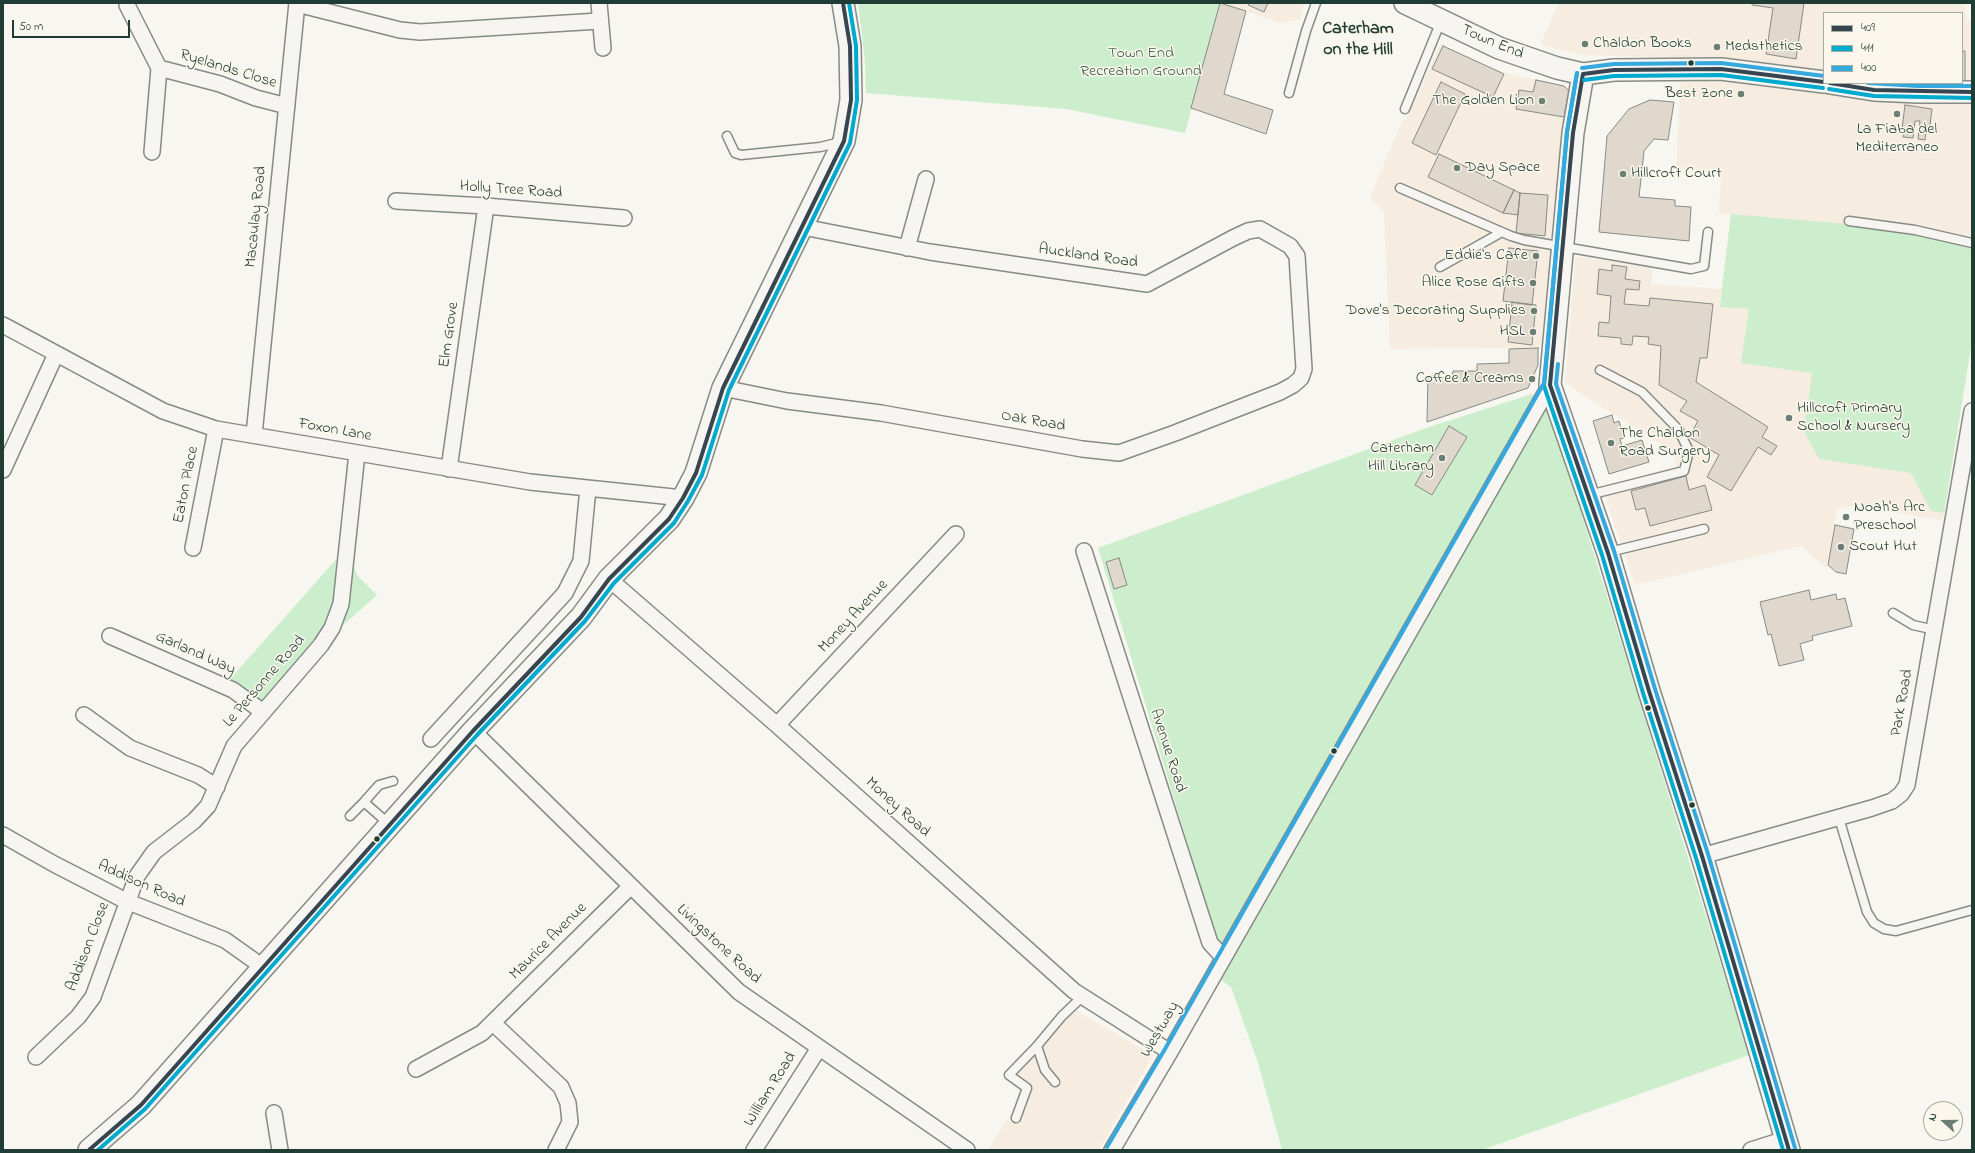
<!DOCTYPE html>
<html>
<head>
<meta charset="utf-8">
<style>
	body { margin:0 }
	#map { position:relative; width:1975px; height:1153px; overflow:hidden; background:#f8f6f0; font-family:"Indie Flower",sans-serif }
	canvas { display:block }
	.frame { position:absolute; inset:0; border:4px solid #1f3d34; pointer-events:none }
	.legend { position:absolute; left:1823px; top:12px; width:140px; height:72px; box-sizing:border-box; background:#fbf7ec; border:1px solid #a3ada2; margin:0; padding:5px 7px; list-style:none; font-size:12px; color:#1f3d34 }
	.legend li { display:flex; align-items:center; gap:8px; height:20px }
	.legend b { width:20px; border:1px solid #a3ada2 }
	.north { position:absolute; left:1923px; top:1101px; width:40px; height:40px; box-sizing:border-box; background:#fbf7ec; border:1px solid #a3ada2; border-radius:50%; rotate:291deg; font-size:11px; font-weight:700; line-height:16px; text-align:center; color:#1f3d34 }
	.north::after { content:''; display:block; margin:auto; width:14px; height:18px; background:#6b7e76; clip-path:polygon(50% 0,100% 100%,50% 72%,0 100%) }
	.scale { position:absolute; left:12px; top:20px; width:118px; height:18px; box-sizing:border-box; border:2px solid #1f3d34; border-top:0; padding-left:5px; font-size:12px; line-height:14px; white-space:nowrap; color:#1f3d34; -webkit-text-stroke:3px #fbf7ec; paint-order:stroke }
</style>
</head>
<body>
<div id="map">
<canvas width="1975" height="1153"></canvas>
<div class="frame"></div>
<ul class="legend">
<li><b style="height:5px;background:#36454f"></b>409</li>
<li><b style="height:5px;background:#00a9ce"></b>411</li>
<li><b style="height:5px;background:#35a9de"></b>400</li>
</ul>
<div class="north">N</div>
<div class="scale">50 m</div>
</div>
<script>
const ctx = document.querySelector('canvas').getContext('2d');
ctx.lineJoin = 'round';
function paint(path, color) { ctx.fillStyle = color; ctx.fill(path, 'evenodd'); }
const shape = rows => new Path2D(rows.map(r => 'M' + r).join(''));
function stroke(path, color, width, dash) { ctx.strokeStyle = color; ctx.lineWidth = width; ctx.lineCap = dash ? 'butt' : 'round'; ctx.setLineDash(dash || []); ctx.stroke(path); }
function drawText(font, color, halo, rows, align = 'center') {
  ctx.font = font + ' "Indie Flower",sans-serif'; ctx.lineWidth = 3; ctx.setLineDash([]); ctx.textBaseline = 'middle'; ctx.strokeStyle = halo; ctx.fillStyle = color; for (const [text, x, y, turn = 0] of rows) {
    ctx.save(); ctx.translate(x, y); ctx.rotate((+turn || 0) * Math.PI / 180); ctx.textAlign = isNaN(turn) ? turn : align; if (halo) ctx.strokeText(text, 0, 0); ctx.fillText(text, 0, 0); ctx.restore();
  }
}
const built = shape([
	[1220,3,1304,3,1300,19,1281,23],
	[1559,3,1964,3,1967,19,1972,19,1972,341,1943,521,1855,505,1837,509,1826,568,1801,546,1635,585,1602,487,1676,466,1674,453,1565,383,1575,257,1653,266,1651,284,1721,289,1731,215,1719,213,1721,173,1676,170,1682,58,1583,55,1540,45],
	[1824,13,1962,13,1962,83,1824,83],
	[1440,44,1505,73,1564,86,1569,91,1564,117,1541,348,1390,349,1384,213,1370,197,1403,119,1406,120],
	[1068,1001,1082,1014,1153,1055,1099,1150,988,1150,1030,1083,1010,1070]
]);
const green = shape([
	[858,3,1220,3,1185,133,1066,109,866,93,865,62],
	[1731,214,1860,225,1972,241,1972,341,1944,513,1931,511,1911,473,1819,459,1804,431,1812,373,1741,363,1749,309,1720,307],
	[1532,394,1548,405,1749,1055,1482,1150,1282,1150,1258,1063,1231,987,1221,980,1234,956,1215,940,1189,848,1098,548,1426,428],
	[347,547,357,575,377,595,321,645,263,712,224,686]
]);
const building = shape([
	[1220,3,1246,11,1224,94,1273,110,1266,134,1191,108,1220,3],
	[1249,3,1268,3,1264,12,1248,5,1249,3],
	[1752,3,1804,3,1796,59,1766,54,1773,8,1752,5,1752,3],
	[1443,46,1504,74,1493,97,1432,69,1443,46],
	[1962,51,1965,51,1965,81,1962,81,1962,51],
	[1536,80,1564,86,1569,91,1564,117,1516,109,1519,90,1533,92,1536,80],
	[1441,82,1465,94,1436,155,1412,143,1441,82],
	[1650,100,1674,102,1668,140,1654,139,1644,151,1639,197,1675,200,1675,206,1691,207,1689,241,1599,232,1607,136,1629,109,1650,100],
	[1905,105,1932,109,1929,133,1926,132,1925,140,1918,139,1920,121,1915,121,1913,138,1903,137,1904,130,1902,129,1905,105],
	[1439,154,1514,190,1503,213,1428,177,1439,154],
	[1514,190,1520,193,1518,215,1503,213,1514,190],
	[1520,193,1548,195,1545,236,1516,233,1520,193],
	[1509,248,1538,251,1532,305,1503,301,1509,248],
	[1612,265,1627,267,1625,279,1640,281,1639,290,1626,289,1624,304,1649,306,1650,298,1713,304,1707,358,1700,358,1696,382,1768,427,1762,437,1777,446,1771,455,1758,447,1731,491,1707,477,1719,455,1689,437,1698,421,1680,411,1687,401,1659,385,1661,346,1648,344,1649,337,1633,336,1632,345,1621,344,1621,338,1598,336,1599,322,1609,323,1611,296,1597,294,1599,269,1612,271,1612,265],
	[1512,302,1536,305,1532,345,1508,342,1512,302],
	[1538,348,1538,365,1528,388,1427,422,1428,376,1452,377,1453,371,1477,371,1477,364,1509,363,1509,349,1538,348],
	[1612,415,1614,423,1619,421,1624,438,1620,439,1622,446,1642,440,1649,462,1609,474,1593,421,1612,415],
	[1449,426,1467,437,1432,495,1415,485,1449,426],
	[1686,476,1689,490,1705,485,1712,510,1650,526,1645,508,1636,510,1631,491,1686,476],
	[1835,525,1854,529,1846,574,1836,572,1828,565,1835,525],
	[1119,558,1127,585,1114,589,1106,562,1119,558],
	[1809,590,1811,600,1836,594,1837,600,1845,598,1852,626,1812,636,1813,640,1800,644,1804,660,1779,666,1771,634,1768,635,1760,602,1809,590]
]);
const service = shape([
	[1289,93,1306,31,1316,3],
	[1405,109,1441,21],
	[727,136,735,153,741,155,820,147,841,142],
	[1400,188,1511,236,1524,240,1691,269,1704,266,1708,232],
	[1849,221,1915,230,1972,243],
	[1440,267,1502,232],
	[1589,495,1684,471,1689,451,1678,429,1642,392,1600,370],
	[1609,552,1704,529],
	[1893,613,1913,625,1935,630],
	[364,802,379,785,393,781],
	[350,816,364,802,389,824],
	[1839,818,1867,912,1874,923,1884,929,1896,931,1972,910],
	[1055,1082,1045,1070,1037,1046,1062,1016,1083,996],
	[1016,1118,1027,1088,1009,1075,1037,1046]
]);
const minor = shape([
	[599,3,603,48],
	[297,4,400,30,420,32,599,21],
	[127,5,159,68,220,84,256,98,287,106],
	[152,152,159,68],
	[396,201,486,206,624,218],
	[907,248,926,179],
	[3,325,163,411,216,429,530,482,683,498],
	[723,388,787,401,881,413,1082,449,1119,453,1175,433,1280,392,1293,385,1301,378,1304,369,1297,256,1290,246,1260,229,1248,231,1233,238,1147,284,930,252,803,227],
	[254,435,297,3],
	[449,469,486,206],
	[3,470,56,354],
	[193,548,216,429],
	[1084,551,1210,943,1223,957],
	[609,579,777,725,1074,991,1170,1052],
	[110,636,233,690,263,712],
	[84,715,130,748,198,775,217,787],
	[777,725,956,534],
	[473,731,739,992,967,1150],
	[431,739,565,593,581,561,588,488],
	[3,835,54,864,126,901,225,940,263,967],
	[1702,856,1872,808,1892,801,1901,794,1907,785,1972,411],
	[493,1023,561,1087,568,1103,570,1122,556,1150],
	[36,1057,78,1017,93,997,137,876,154,852,194,821,208,806,234,746,321,645,332,628,341,604,357,453],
	[416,1069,482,1033,630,887],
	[274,1113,280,1150],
	[754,1150,819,1048],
	[1112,1150,1170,1052,1550,385],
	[1751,1150,1786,1139]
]);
const secondary = shape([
	[1405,3,1499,48,1557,68,1583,74,1614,70,1721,69,1824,82],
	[1583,74,1573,133,1550,385,1608,553,1649,691,1702,856,1789,1150],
	[1830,83,1874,90,1918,92,1972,92],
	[89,1150,141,1105,473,731,581,617,609,579,669,519,683,498,696,473,723,388,844,141,851,100,850,46,843,3]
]);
const bus1 = shape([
	[1583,74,1573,133,1550,385,1608,553,1649,691,1702,856,1789,1150],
	[1583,74,1614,70,1721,69,1824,82],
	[1830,83,1874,90,1972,92],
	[89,1150,141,1105,473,731,581,617,609,579,669,519,683,498,696,473,723,388,844,141,851,100,850,46,843,3]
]);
const bus2 = shape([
	[1577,73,1567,132,1544,386,1602,555,1643,693,1696,858,1783,1150],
	[1584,80,1614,76,1721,75,1823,88],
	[1829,89,1874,96,1972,98],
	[98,1150,145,1109,477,735,585,621,614,583,674,523,688,501,702,475,729,390,850,143,857,100,856,46,849,3]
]);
const bus3 = shape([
	[1582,68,1614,64,1721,63,1824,76],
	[1868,83,1918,86,1972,86],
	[1558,364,1556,384,1614,551,1655,689,1708,854,1795,1148],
	[1107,1147,1165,1049,1544,383,1567,132,1577,73]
]);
const markers = [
	[1585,44,4,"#6b7e76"],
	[1717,47,4,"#6b7e76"],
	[1691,63,3.5,"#1f3d34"],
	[1741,94,4,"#6b7e76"],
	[1542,101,4,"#6b7e76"],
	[1897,114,4,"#6b7e76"],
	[1457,168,4,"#6b7e76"],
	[1623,174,4,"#6b7e76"],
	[1536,256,4,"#6b7e76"],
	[1533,283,4,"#6b7e76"],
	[1534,311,4,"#6b7e76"],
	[1533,332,4,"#6b7e76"],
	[1532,379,4,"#6b7e76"],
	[1789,418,4,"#6b7e76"],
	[1611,443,4,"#6b7e76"],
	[1442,458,4,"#6b7e76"],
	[1846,517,4,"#6b7e76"],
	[1841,547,4,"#6b7e76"],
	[1648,708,3.5,"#1f3d34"],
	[1334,751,3.5,"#1f3d34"],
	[1692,805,3.5,"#1f3d34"],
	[377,839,3.5,"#1f3d34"]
];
const streetNames = [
	["Town End",1492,43,23],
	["Ryelands Close",228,70,17],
	["Holly Tree Road",511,191,4],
	["Macaulay Road",257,217,-84],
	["Auckland Road",1088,257,8],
	["Elm Grove",450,335,-82],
	["Oak Road",1033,422,10],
	["Foxon Lane",335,431,10],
	["Eaton Place",187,485,-79],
	["Money Avenue",854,617,-47],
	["Garland Way",195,654,24],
	["Le Personne Road",265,682,-49],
	["Park Road",1903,703,-80],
	["Avenue Road",1167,751,72],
	["Money Road",897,808,42],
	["Addison Road",141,885,24],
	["Maurice Avenue",549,942,-45],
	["Livingstone Road",718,945,43],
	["Addison Close",89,947,-69],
	["Westway",1161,1030,-60],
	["William Road",771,1090,-58]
];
const poiNames = [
	["Chaldon Books",1593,44],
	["Medsthetics",1725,47],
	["Best Zone",1733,94,"right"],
	["The Golden Lion",1534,101,"right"],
	["La Fiaba del",1897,130,"center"],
	["Mediterraneo",1897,148,"center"],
	["Day Space",1465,168],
	["Hillcroft Court",1631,174],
	["Eddie's Cafe",1528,256,"right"],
	["Alice Rose Gifts",1525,283,"right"],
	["Dove's Decorating Supplies",1526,311,"right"],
	["HSL",1525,332,"right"],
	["Coffee & Creams",1524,379,"right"],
	["Hillcroft Primary",1797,409],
	["School & Nursery",1797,427],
	["The Chaldon",1619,434],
	["Road Surgery",1619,452],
	["Caterham",1434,449,"right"],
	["Hill Library",1434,467,"right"],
	["Noah's Arc",1854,508],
	["Preschool",1854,526],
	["Scout Hut",1849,547]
];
const parkNames = [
	["Town End",1141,54],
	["Recreation Ground",1141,72]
];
const quarterNames = [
	["Caterham",1358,30],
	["on the Hill",1358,51]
];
paint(built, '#f6ede0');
paint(green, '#cdeecc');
paint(building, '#e0d7cd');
stroke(building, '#868b86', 1);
stroke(service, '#868b86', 11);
stroke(minor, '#868b86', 18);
stroke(secondary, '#868b86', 24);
stroke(service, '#f6f5f1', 8);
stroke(minor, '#f6f5f1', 15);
stroke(secondary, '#f6f5f1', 21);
stroke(bus1, '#36454f', 4);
stroke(bus2, '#00a9ce', 4);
stroke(bus3, '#35a9de', 4);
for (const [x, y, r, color] of markers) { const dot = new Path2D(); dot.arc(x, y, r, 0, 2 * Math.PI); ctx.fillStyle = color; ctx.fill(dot); stroke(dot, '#fbf7ec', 1.5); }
drawText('16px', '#1f3d34', '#fbf7ec', streetNames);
drawText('16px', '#1f3d34', '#fbf7ec', poiNames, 'left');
drawText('16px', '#3b5f4d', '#fbf7ec', parkNames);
drawText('bold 18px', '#1f3d34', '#fbf7ec', quarterNames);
</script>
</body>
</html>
